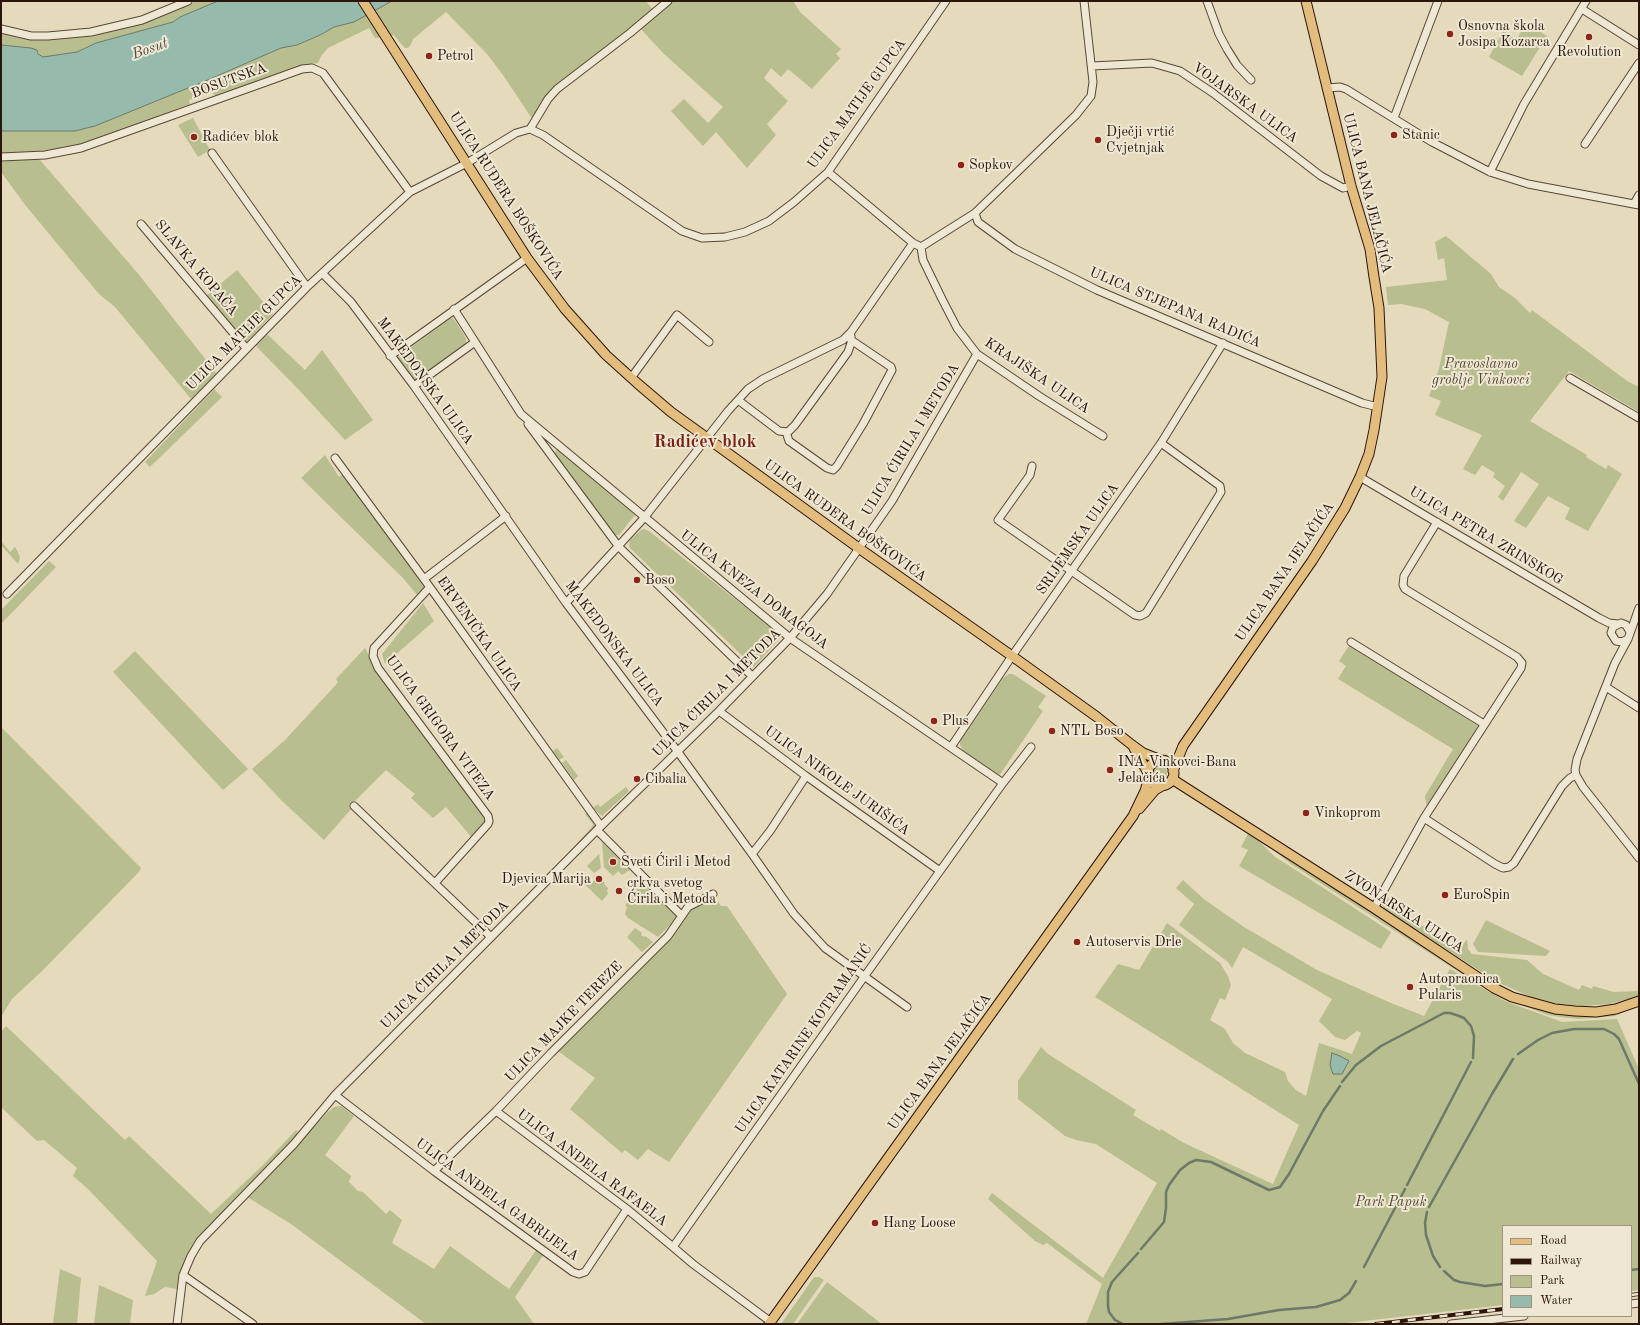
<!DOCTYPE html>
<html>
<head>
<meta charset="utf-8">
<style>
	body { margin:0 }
	#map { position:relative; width:1640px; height:1325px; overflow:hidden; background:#e5dabb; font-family:"Old Standard TT",serif }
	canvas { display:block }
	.frame { position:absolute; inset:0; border:2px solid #2c150a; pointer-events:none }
	.legend { position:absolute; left:1502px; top:1225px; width:130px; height:92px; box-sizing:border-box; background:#eee7d3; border:1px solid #a09383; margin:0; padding:5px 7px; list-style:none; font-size:12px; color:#2c150a }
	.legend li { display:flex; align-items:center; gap:8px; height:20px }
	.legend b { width:20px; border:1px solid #a09383 }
</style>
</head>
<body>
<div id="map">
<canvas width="1640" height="1325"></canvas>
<div class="frame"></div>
<ul class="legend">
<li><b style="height:5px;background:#e2bd7e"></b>Road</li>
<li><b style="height:5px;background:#2c150a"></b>Railway</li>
<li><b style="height:11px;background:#b8be8d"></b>Park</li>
<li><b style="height:11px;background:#96bbac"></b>Water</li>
</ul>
</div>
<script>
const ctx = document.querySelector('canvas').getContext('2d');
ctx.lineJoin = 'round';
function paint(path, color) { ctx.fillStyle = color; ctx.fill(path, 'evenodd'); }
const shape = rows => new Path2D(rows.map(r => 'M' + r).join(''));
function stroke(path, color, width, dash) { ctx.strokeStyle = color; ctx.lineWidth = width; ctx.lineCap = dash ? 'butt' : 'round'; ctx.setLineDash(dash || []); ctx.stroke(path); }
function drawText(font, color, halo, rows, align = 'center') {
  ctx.font = font + ' "Old Standard TT",serif'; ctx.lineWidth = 4; ctx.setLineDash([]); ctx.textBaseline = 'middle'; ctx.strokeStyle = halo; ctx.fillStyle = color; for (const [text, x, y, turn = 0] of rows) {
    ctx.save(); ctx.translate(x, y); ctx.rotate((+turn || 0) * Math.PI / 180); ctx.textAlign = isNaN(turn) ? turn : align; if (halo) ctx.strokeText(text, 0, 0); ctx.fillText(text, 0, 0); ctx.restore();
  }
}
const green = shape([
	[196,1,218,1,180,17,173,22,96,43,77,52,43,57,31,48,1,45,1,31,87,35,125,28,144,22],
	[392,1,646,1,653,10,633,28,554,88,533,120,503,75,487,54,446,12,413,39,411,44,408,48,405,48,402,45,394,35,375,38,369,28,328,48,321,56,318,63,301,66,216,96,211,92,189,100,190,104,80,145,29,153,1,154,1,131,75,131,95,126,210,79,281,48,298,45,320,35,334,27,354,22],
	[671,1,793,1,800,12,841,49,836,54,840,58,812,89,788,69,781,77,771,68,764,78,788,101,767,124,776,135,747,168,716,132,703,146,671,111,684,99,708,123,723,107,663,53,639,27],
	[1526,23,1547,36,1522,76,1489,57,1503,31,1516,39,1510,51],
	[193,118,210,150,198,157,178,125],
	[36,157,40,160,140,276,217,374,191,399,115,307,99,294,26,206,1,172,1,161],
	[1446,236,1491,274,1499,287,1515,298,1530,313,1532,310,1627,381,1639,387,1639,412,1569,371,1530,421,1587,455,1586,457,1606,469,1608,465,1622,474,1588,531,1565,519,1570,508,1548,496,1526,528,1514,521,1539,484,1521,472,1503,501,1498,497,1505,486,1493,477,1495,473,1482,465,1475,475,1463,469,1482,435,1435,415,1441,401,1429,396,1439,369,1449,322,1425,309,1401,304,1388,305,1386,287,1447,280,1444,258,1438,260,1435,242],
	[237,270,273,314,246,343,206,296],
	[451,318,454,319,466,338,466,344,417,380,413,380,398,360,398,357],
	[267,334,305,370,322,350,373,420,345,440,300,391,256,346],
	[214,389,222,397,150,467,145,462],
	[559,449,635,515,619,535,614,535,554,454,556,450],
	[325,455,339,477,343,474,422,582,425,587,424,590,418,596,402,577,301,478],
	[644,529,649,531,782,636,754,667,631,549,629,546,630,540,641,530],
	[1,541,10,552,15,547,18,552,20,558,18,564,1,545],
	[49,561,56,567,1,624,1,610],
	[423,603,434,621,385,664,382,654],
	[1350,644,1478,726,1427,809,1425,796,1453,749,1338,679,1346,666,1339,661],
	[365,648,376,670,485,818,486,821,473,839,446,807,433,818,411,798,415,794,386,770,350,806,352,808,324,840,281,800,252,769,285,740,333,688,338,682,336,679],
	[135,651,248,769,223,790,113,672],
	[1009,674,1013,674,1046,696,1038,707,1043,711,999,776,963,751,960,745,960,741,1003,678],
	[1,727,141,868,138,873,41,972,12,999,1,1017],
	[557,748,564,757,559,760,553,751],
	[566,760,578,776,574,780,562,763],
	'1153 773a7 7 0 1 1 14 0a7 7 0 1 1-14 0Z',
	[626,787,629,791,602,816,593,808,598,804,600,807],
	[587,812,596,826,571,854,569,852,592,827,593,824,585,814],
	[1248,834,1258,840,1275,857,1285,863,1391,932,1381,949,1239,866,1248,850,1241,847],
	[602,842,630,870,622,875,618,871,613,876,604,867],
	[1267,845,1512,1000,1614,1013,1616,1016,1579,1019,1560,1017,1548,1015,1507,1000,1459,972,1291,864],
	[599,854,601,868,594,873,587,866],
	[583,875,592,883,598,876,605,883,604,884,608,888,607,891,608,894,602,901,579,879],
	[641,878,648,886,648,889,652,888,676,914,676,919,658,937,628,918,625,914,627,907,625,905,633,897,629,894,630,889],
	[1183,880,1205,900,1244,927,1317,970,1391,1003,1424,1016,1450,969,1505,1001,1562,1022,1617,1019,1639,1069,1639,1290,1631,1291,1631,1226,1503,1226,1503,1305,1338,1324,1086,1324,1102,1284,1047,1243,1043,1245,1035,1241,988,1199,992,1193,1103,1278,1157,1183,1096,1144,1076,1140,1065,1136,1018,1099,1018,1081,1041,1047,1048,1054,1136,1110,1133,1115,1160,1131,1161,1129,1184,1143,1273,1184,1299,1125,1095,997,1118,964,1139,970,1167,923,1220,963,1228,976,1231,985,1225,1000,1220,998,1210,1020,1225,1029,1233,1043,1245,1053,1285,1072,1288,1081,1296,1090,1306,1096,1319,1043,1341,1050,1352,1054,1361,1033,1357,1031,1345,1040,1335,1037,1319,1021,1332,999,1243,947,1232,968,1228,962,1179,925,1194,904,1176,888],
	[1383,896,1389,898,1391,904,1459,951,1467,939,1468,949,1472,954,1527,960,1543,974,1579,990,1582,985,1592,989,1593,986,1614,992,1639,991,1639,997,1610,1004,1583,1006,1558,1004,1533,998,1497,982,1385,910,1381,902],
	[717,900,721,906,727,906,787,994,669,1162,648,1149,638,1160,625,1150,622,1153,570,1109,595,1078,558,1051,691,909,698,904],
	[1486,920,1550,951,1546,956,1478,952,1473,944],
	[635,928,642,933,641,935,644,937,645,936,653,942,642,952,627,937],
	[6,1026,125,1140,129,1136,211,1214,262,1166,296,1130,299,1134,227,1207,196,1243,180,1274,177,1289,165,1287,154,1294,145,1296,157,1261,88,1189,73,1176,77,1168,44,1140,37,1141,1,1107,1,1032],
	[341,1106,354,1116,325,1155,351,1176,349,1182,358,1191,363,1192,386,1214,390,1210,402,1220,392,1243,434,1269,450,1246,509,1289,537,1249,544,1254,515,1297,534,1324,426,1324,291,1224,247,1197,327,1113,334,1107],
	[60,1269,81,1278,77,1324,53,1324],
	[814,1277,819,1277,824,1280,793,1324,781,1324],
	[827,1282,882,1324,797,1324],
	[99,1285,133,1300,130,1324,94,1324]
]);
const water = shape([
	[218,1,392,1,354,22,334,27,320,35,297,45,281,48,210,79,95,126,75,131,1,131,1,45,31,48,37,50,38,54,43,57,77,52,96,43,173,22,180,17,218,1],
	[1332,1053,1340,1056,1349,1061,1342,1074,1333,1074,1330,1065,1332,1053]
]);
const stream = shape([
	[1518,1054,1538,1040,1552,1033,1574,1029,1604,1029,1614,1034,1619,1039,1639,1084],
	[1342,1082,1356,1065,1381,1046,1444,1013,1450,1013,1459,1016,1464,1018,1471,1026,1474,1036,1473,1058],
	[1407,1185,1471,1062],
	[1429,1207,1492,1094,1513,1059],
	[1427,1212,1425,1223,1426,1235,1433,1256,1440,1267],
	[1141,1249,1164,1222,1166,1208,1166,1192,1169,1185,1180,1170,1189,1163,1196,1160,1211,1162,1269,1190,1280,1187,1289,1174,1323,1111,1340,1086],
	[1364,1267,1405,1189],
	[1631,1270,1639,1269],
	[1444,1271,1454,1280,1460,1282,1485,1286,1503,1284],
	[1123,1324,1115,1320,1109,1312,1108,1306,1108,1292,1112,1282,1138,1253],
	[1161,1324,1228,1319,1279,1310,1316,1307,1340,1300,1349,1293,1356,1281]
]);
const minor = shape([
	[1207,1,1219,34,1227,49,1237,65,1251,80],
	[1582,9,1639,45],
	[1,29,31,36,48,36,91,32,142,20,188,1],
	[1092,66,1152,63,1180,71,1213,93,1321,176,1343,188,1351,186],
	[1327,88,1340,87,1346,89,1432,142,1490,172,1528,184,1639,205],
	[1394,118,1438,1],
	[530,129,548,99,557,89,630,33,668,1],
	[1585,144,1639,63],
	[212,153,307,287],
	[1,157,45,155,81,148,266,82,302,69,312,68,323,73,410,192],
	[828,172,913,243,921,247,975,213,1076,115,1091,96,1093,82,1084,1],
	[1490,172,1524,104,1586,1],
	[1634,204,1639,195],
	[975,213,978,222,1015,249,1097,290,1362,403,1378,407],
	[141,224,246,348],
	[921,247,923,260,942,299,957,328,977,354,1039,396,1103,436],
	[323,274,351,302,414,386,566,603,678,752,752,854,794,914,825,948,907,1007],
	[454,309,521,414,790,638,1003,783],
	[390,356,527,258],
	[631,378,677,315,709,342],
	[1570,378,1639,418],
	[414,386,475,342],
	[738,400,779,431,788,432,795,425,848,352,851,343,851,336],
	[528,424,619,547,752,676],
	[786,432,789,441,827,468,833,470,837,466,863,424,892,370,891,367,851,340],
	[335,458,424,579,601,826],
	[1032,466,1030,475,998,520,1135,615,1140,616,1146,613,1221,492,1220,486,1161,443],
	[1360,477,1599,618,1609,623,1618,624],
	[424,579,506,516],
	[429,588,374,648,373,656,378,668,488,816,489,821,488,824,435,883],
	[7,594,307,287,410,192,467,163,516,133,530,129,543,135,682,231,702,238,725,237,745,232,769,221,794,202,828,172,946,1],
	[566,603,644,518,728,411,748,389,763,379,843,340,851,332,913,243],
	[1630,632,1626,625,1621,623,1613,627,1611,633,1616,641,1622,642,1628,639,1639,608],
	[1628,639,1615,663,1577,759,1575,770,1576,775,1583,787,1639,858],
	[1351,642,1484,724],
	[1606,687,1639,708],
	[719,711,806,776,940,871],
	[951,747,1012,656,1161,443,1223,343],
	[354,806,491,937],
	[1424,818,1495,864,1503,868,1509,867,1514,863,1562,786,1570,778,1576,775],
	[597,830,681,915],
	[752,854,770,831,806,776],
	[1374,908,1424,818,1521,668,1522,663,1517,657,1405,589,1403,585,1404,576,1437,522],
	[335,1095,434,1171,573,1272,579,1274,585,1272,627,1209],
	[496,1111,627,1209,673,1247],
	[434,1171,496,1111,551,1053,668,936,688,907,713,894],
	[183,1275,253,1324],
	[1631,1304,1639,1303],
	[771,1322,693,1264,673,1247,864,977,1003,783,1031,747],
	[177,1324,183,1275,191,1256,200,1241,294,1144,335,1095,597,830,719,711,790,638,827,594,892,501,977,354],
	[1451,1324,1524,1316]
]);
const major = shape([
	[363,1,527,258,565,309,606,355,637,383,671,412,707,438,860,549,1012,656,1097,717,1132,745,1143,753,1161,760],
	[1134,748,1148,773],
	'1148 773a13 13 0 1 1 26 0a13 13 0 1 1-26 0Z',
	[1173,771,1183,746,1312,561,1345,508,1360,477,1369,454,1374,430,1382,377,1379,308,1374,277,1370,249,1351,186,1306,1],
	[1172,779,1374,908,1494,988,1512,997,1555,1009,1575,1011,1596,1012,1616,1009,1639,1001],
	[1139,809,1155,790,1162,786],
	[769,1324,1133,816,1145,791,1149,777]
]);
const rail = shape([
	[1631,1295,1639,1294],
	[1376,1324,1503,1309]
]);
const markers = [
	[1450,34,4,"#8f2418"],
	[1589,37,4,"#8f2418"],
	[429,56,4,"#8f2418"],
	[1394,135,4,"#8f2418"],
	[194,137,4,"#8f2418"],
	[1098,140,4,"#8f2418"],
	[961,165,4,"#8f2418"],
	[637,580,4,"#8f2418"],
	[934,721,4,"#8f2418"],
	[1052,731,4,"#8f2418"],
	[1110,770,4,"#8f2418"],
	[637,779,4,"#8f2418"],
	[1306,813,4,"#8f2418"],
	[613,862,4,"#8f2418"],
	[599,879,4,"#8f2418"],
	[619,891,4,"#8f2418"],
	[1445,895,4,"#8f2418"],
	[1077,942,4,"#8f2418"],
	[1410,987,4,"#8f2418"],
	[875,1223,4,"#8f2418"]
];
const poiNames = [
	["Osnovna škola",1458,26],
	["Josipa Kozarca",1458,42],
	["Revolution",1589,52,"center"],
	["Petrol",437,56],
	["Dječji vrtić",1106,132],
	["Cvjetnjak",1106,148],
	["Stanic",1402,135],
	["Radićev blok",202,137],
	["Sopkov",969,165],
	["Boso",645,580],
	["Plus",942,721],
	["NTL Boso",1060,731],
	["INA Vinkovci-Bana",1118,762],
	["Jelačića",1118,778],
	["Cibalia",645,779],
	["Vinkoprom",1314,813],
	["Sveti Ćiril i Metod",621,862],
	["Djevica Marija",591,879,"right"],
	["crkva svetog",627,883],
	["Ćirila i Metoda",627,899],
	["EuroSpin",1453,895],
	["Autoservis Drle",1085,942],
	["Autopraonica",1418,979],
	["Pularis",1418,995],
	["Hang Loose",883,1223]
];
const streetNames = [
	["BOSUTSKA",229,81,-20],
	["VOJARSKA ULICA",1245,103,36],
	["ULICA MATIJE GUPCA",857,104,-54],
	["ULICA BANA JELAČIĆA",1367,193,76],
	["ULICA RUĐERA BOŠKOVIĆA",506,196,57],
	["SLAVKA KOPAČA",196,268,50],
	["ULICA STJEPANA RADIĆA",1175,308,23],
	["ULICA MATIJE GUPCA",244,333,-45],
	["KRAJIŠKA ULICA",1037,376,34],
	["MAKEDONSKA ULICA",425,381,54],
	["ULICA ĆIRILA I METODA",911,440,-59],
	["ULICA RUĐERA BOŠKOVIĆA",845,521,36],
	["ULICA PETRA ZRINSKOG",1486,536,31],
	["SRIJEMSKA ULICA",1078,539,-55],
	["ULICA BANA JELAČIĆA",1285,572,-56],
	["ULICA KNEZA DOMAGOJA",754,590,38],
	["ERVENIČKA ULICA",479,634,55],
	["MAKEDONSKA ULICA",614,644,53],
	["ULICA ĆIRILA I METODA",717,693,-45],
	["ULICA GRIGORA VITEZA",440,728,54],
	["ULICA NIKOLE JURIŠIĆA",837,781,36],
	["ZVONARSKA ULICA",1404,912,33],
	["ULICA ĆIRILA I METODA",445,965,-45],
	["ULICA MAJKE TEREZE",564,1022,-46],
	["ULICA KATARINE KOTRAMANIĆ",804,1039,-55],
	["ULICA BANA JELAČIĆA",940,1062,-54],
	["ULICA ANĐELA RAFAELA",592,1168,37],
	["ULICA ANĐELA GABRIJELA",497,1200,36]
];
const parkNames = [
	["Pravoslavno",1481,364],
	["groblje Vinkovci",1481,380],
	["Park Papuk",1391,1202]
];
const waterNames = [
	["Bosut",150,49,-20]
];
const districtNames = [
	["Radićev blok",705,442]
];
paint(green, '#b8be8d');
paint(water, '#96bbac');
stroke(water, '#6c796b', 1);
stroke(stream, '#6c796b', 2.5);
stroke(minor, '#5a4636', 9);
stroke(major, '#2c150a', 11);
stroke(minor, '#eee7d3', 7);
stroke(major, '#e2bd7e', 9);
stroke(rail, '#2c150a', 4);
stroke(rail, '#eee7d3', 2.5, [8]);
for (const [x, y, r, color] of markers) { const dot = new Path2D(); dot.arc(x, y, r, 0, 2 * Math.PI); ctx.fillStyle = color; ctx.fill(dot); stroke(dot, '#eee7d3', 1.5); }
drawText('14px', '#2c150a', '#eee7d3', poiNames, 'left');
drawText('14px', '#2c150a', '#eee7d3', streetNames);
drawText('italic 14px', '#564831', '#eee7d3', parkNames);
drawText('italic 15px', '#514f43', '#eee7d3', waterNames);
drawText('bold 18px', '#7a1f14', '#eee7d3', districtNames);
</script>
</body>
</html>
